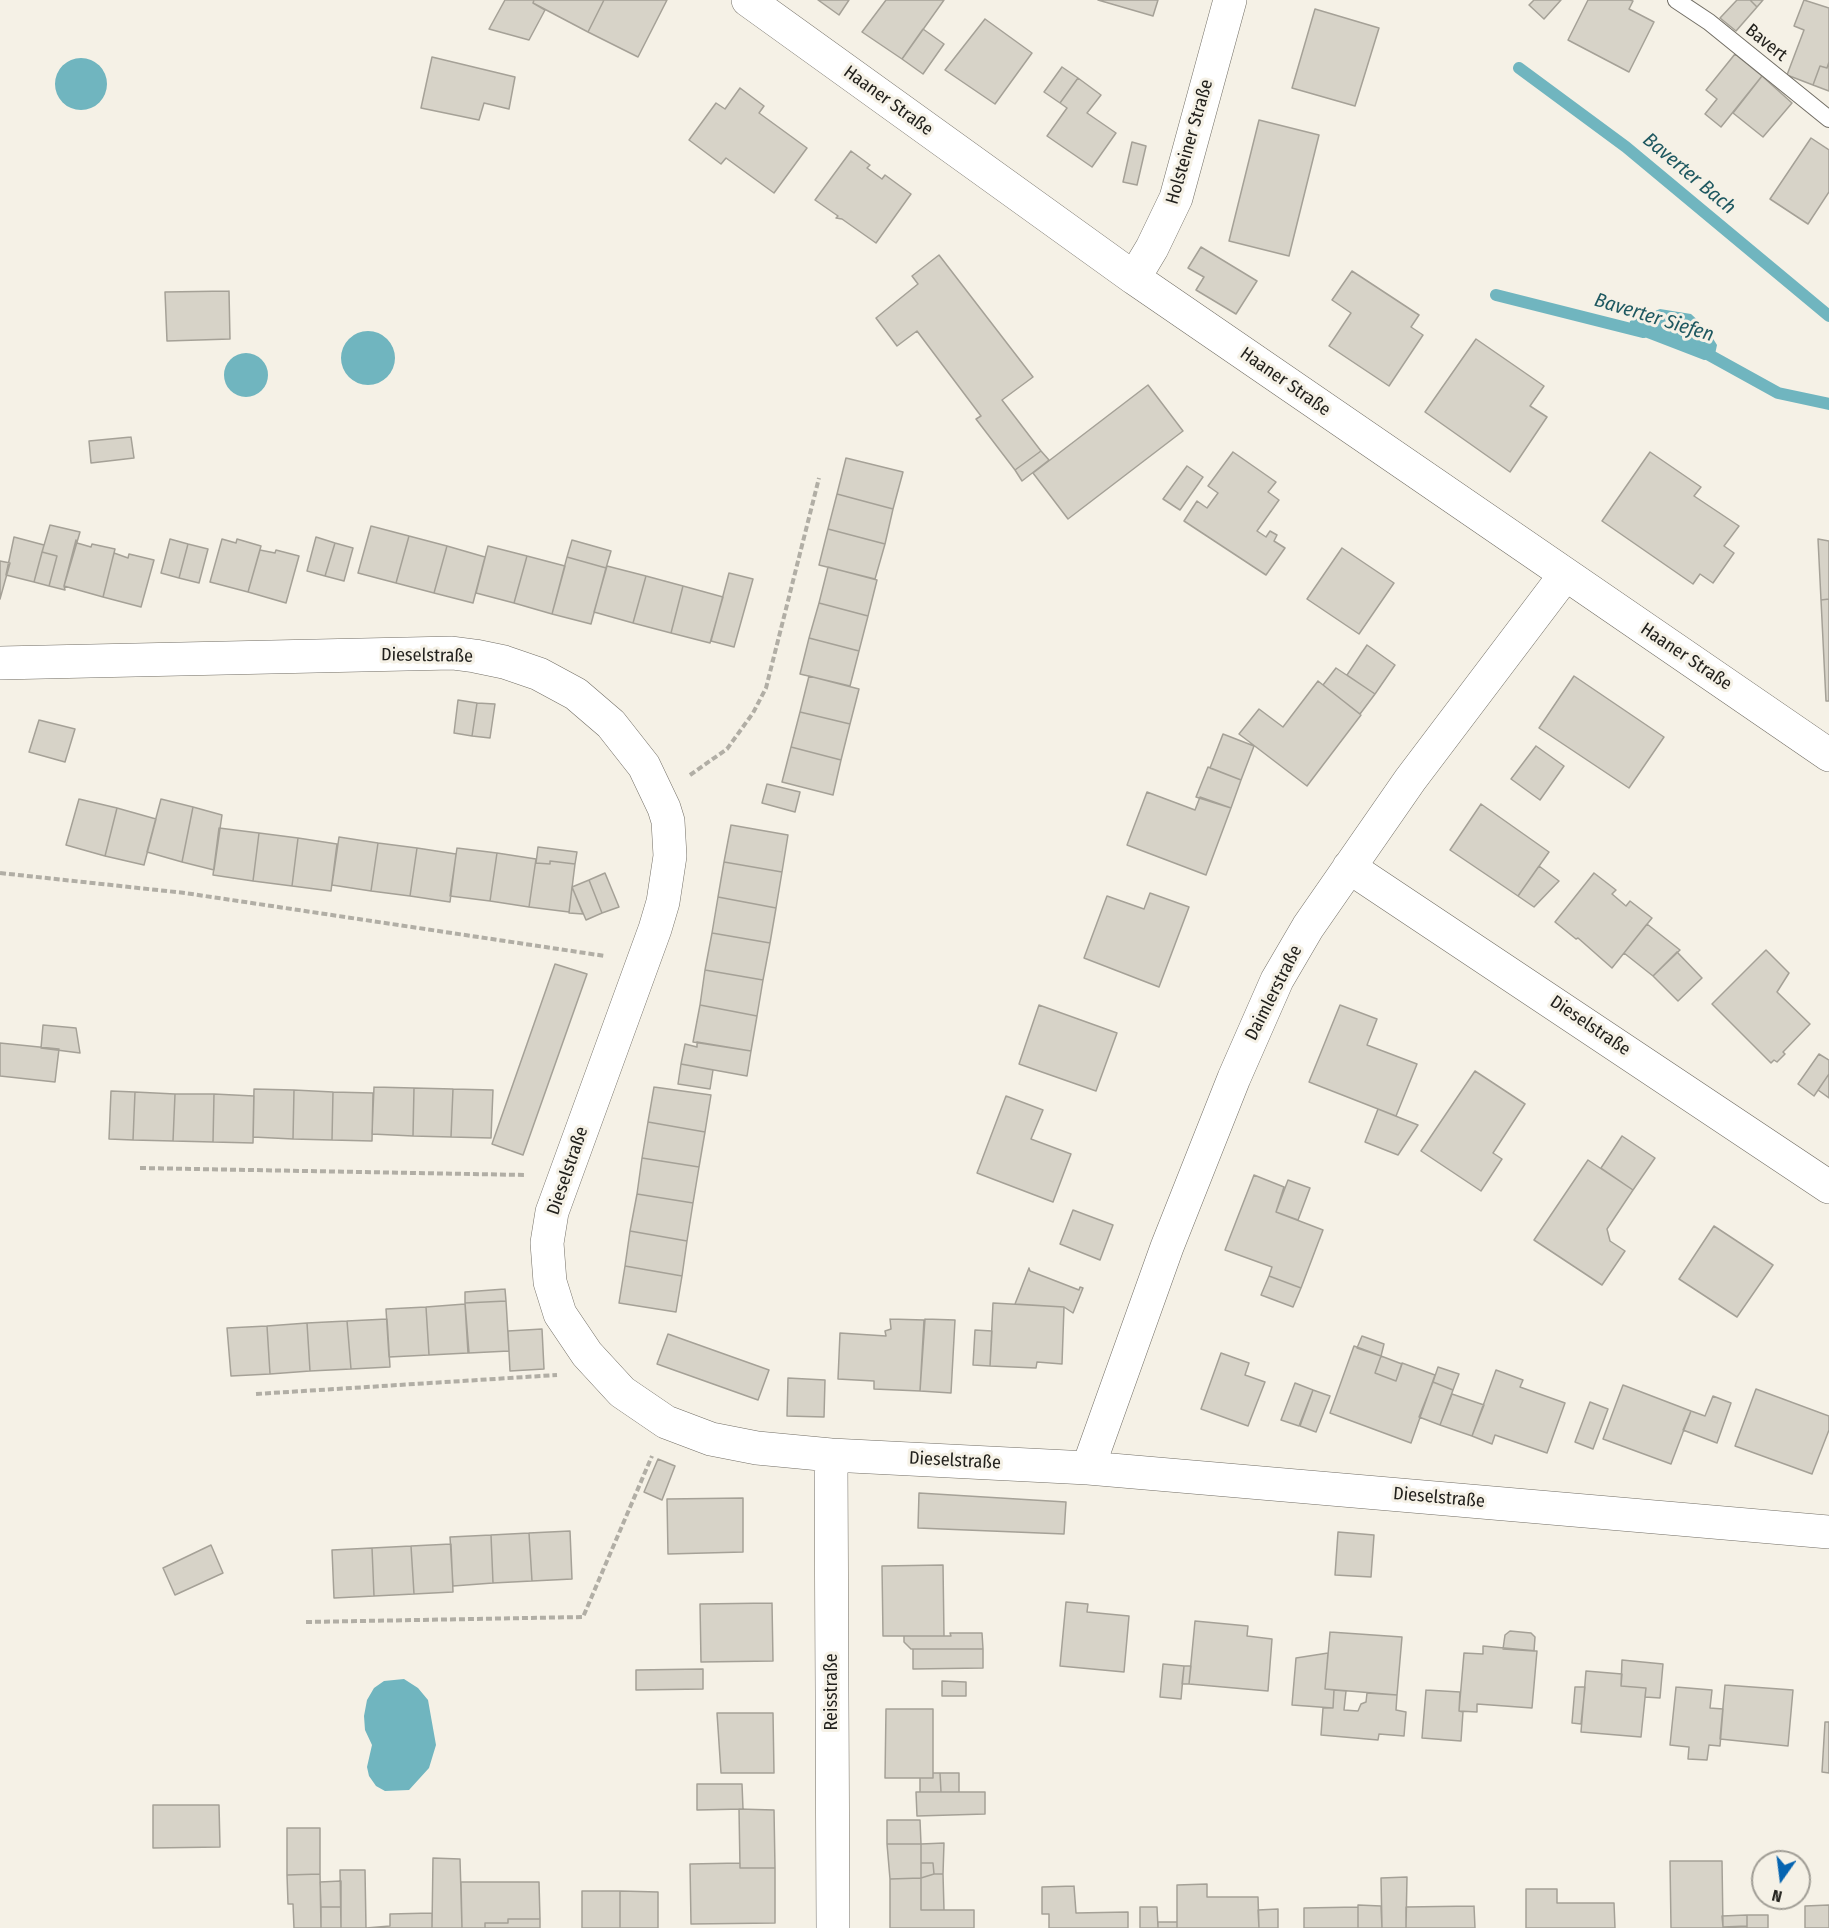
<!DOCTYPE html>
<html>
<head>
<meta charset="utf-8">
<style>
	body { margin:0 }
	#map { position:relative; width:1829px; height:1928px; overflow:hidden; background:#f5f1e6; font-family:"Fira Sans Condensed",sans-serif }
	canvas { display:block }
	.north { position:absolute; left:1751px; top:1850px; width:60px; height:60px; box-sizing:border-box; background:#f5f1e6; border:2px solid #a19e96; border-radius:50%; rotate:194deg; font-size:16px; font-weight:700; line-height:24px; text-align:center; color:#22211d }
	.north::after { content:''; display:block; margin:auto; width:21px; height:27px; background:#0564b1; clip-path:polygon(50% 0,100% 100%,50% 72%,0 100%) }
</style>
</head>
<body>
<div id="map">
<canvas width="1829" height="1928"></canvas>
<div class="north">N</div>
</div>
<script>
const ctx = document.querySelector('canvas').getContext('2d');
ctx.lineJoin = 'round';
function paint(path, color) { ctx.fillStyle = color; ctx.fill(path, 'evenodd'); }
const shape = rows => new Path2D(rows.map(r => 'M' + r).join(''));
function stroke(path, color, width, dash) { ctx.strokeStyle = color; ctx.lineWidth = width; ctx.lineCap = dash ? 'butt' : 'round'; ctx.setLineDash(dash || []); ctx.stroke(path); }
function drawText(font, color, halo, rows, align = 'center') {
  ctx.font = font + ' "Fira Sans Condensed",sans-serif'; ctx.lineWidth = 6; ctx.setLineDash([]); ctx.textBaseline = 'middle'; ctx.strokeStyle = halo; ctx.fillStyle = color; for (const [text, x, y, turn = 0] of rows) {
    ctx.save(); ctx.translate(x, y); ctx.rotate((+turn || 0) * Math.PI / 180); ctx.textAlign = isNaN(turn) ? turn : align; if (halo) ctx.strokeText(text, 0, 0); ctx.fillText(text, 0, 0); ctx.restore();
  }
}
const water = shape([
	'55 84a26 26 0 1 1 52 0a26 26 0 1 1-52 0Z',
	[1660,309,1691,314,1707,329,1717,345,1714,359,1704,360,1634,333,1629,328,1630,321],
	'341 358a27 27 0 1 1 54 0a27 27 0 1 1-54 0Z',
	'224 375a22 22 0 1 1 44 0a22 22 0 1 1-44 0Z',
	[404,1679,418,1688,428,1700,436,1745,429,1768,409,1790,385,1791,376,1786,369,1776,367,1767,372,1745,365,1730,364,1716,367,1700,374,1688,384,1681]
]);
const stream = shape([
	[1519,68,1626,147,1829,316],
	[1496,295,1643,332],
	[1702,351,1778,393,1829,404]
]);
const building = shape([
	[505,0,534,0,533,3,545,10,529,40,489,29,505,0],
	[534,0,604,0,588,32,533,3,534,0],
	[604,0,667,0,638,57,588,32,604,0],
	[818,0,849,0,839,15,818,0],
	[886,0,944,0,902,59,862,32,886,0],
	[1098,0,1158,0,1153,16,1098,0],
	[1534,0,1561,0,1544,19,1529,5,1534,0],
	[1588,0,1630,0,1633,1,1629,9,1654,22,1629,72,1568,40,1588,0],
	[1737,0,1750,0,1757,7,1736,31,1720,18,1737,0],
	[1750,0,1763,0,1757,7,1750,0],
	[1804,0,1829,8,1829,62,1827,68,1820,66,1813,85,1787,75,1804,30,1794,26,1804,0],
	[1315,9,1379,28,1355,106,1292,88,1315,9],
	[985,19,1032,53,995,104,945,70,985,19],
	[923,29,944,44,923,74,902,59,923,29],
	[1735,54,1762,76,1721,127,1705,114,1717,99,1706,90,1735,54],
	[432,57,515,77,509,109,484,103,479,120,421,108,432,57],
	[1829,62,1829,91,1813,85,1820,66,1827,68,1829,62],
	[1062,67,1078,78,1060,103,1044,92,1062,67],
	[1762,76,1792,103,1763,137,1733,113,1762,76],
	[1078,78,1101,95,1087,113,1116,133,1092,167,1047,136,1067,108,1060,103,1078,78],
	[740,88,764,106,759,113,807,148,774,193,726,158,721,164,689,140,716,103,725,109,740,88],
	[1259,120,1319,135,1289,256,1229,241,1259,120],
	[1811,138,1829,150,1829,192,1808,224,1770,199,1811,138],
	[1132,142,1146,146,1137,185,1123,182,1132,142],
	[851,151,870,165,867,168,882,179,885,175,911,194,876,243,842,219,836,218,838,216,815,200,851,151],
	[1201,247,1257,281,1236,314,1196,290,1204,277,1188,268,1201,247],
	[939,255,1033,377,1002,400,1041,451,1015,470,976,419,981,416,917,331,897,346,876,318,918,284,912,276,939,255],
	[1352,271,1419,315,1411,327,1423,335,1389,386,1329,346,1351,313,1332,300,1352,271],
	[229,291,230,339,167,341,165,292,229,291],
	[1476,339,1544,386,1530,406,1547,417,1510,472,1425,412,1476,339],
	[1148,385,1183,431,1068,519,1033,473,1148,385],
	[131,437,134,458,91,463,89,441,131,437],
	[1041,451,1049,460,1022,481,1015,470,1041,451],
	[1233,452,1276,482,1268,492,1279,500,1257,531,1266,537,1270,531,1277,535,1274,541,1285,548,1266,575,1184,521,1197,501,1207,508,1218,493,1208,486,1233,452],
	[1650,452,1701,487,1694,496,1739,526,1724,546,1734,553,1713,583,1700,574,1693,584,1602,521,1650,452],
	[846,458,903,472,893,509,837,494,846,458],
	[1187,466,1203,477,1180,510,1163,499,1187,466],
	[837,494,893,509,885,544,828,529,837,494],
	[50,525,80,532,64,586,65,590,49,586,57,556,42,552,50,525],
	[371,526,409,536,396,583,358,573,371,526],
	[828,529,885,544,875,579,819,565,828,529],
	[409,536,447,546,434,593,396,583,409,536],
	[14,537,44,545,34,582,6,575,14,537],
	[316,537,335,543,325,576,307,571,316,537],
	[170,539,188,544,179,578,161,573,170,539],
	[222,539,236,543,237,539,261,546,248,592,210,582,222,539],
	[1818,539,1829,541,1829,599,1821,600,1818,539],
	[76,540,77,543,91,547,92,544,115,549,103,597,64,586,76,540],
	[572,540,611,551,606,568,567,557,572,540],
	[335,543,353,548,344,581,325,576,335,543],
	[188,544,208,549,199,583,179,578,188,544],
	[447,546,485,557,473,603,434,593,447,546],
	[488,546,527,556,514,603,476,593,488,546],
	[1342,548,1394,583,1359,634,1307,599,1342,548],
	[260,550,275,553,276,550,299,556,286,603,248,592,260,550],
	[42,552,57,556,49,586,34,582,42,552],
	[114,553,128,558,129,554,154,560,141,607,103,597,114,553],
	[527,556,565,566,552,614,514,603,527,556],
	[567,557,606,568,591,624,552,614,567,557],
	[0,561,10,563,0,599,0,561],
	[607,566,646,576,633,623,594,612,607,566],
	[828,567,877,580,868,616,819,603,828,567],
	[729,573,753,579,734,647,711,641,729,573],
	[646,576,683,586,671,633,633,623,646,576],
	[683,586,723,597,710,643,671,633,683,586],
	[1829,599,1829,701,1826,701,1821,600,1829,599],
	[819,603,868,616,859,651,809,638,819,603],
	[809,638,859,651,850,686,800,674,809,638],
	[1367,645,1395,665,1375,694,1347,675,1367,645],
	[1336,668,1375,694,1360,714,1323,685,1336,668],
	[809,676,859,689,850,724,800,712,809,676],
	[1574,676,1664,737,1629,788,1539,728,1574,676],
	[1318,681,1361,715,1307,786,1239,734,1259,709,1283,727,1318,681],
	[458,700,477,703,472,736,454,733,458,700],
	[477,703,495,704,490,738,472,736,477,703],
	[800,712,850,724,841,760,791,747,800,712],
	[39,720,75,729,65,762,29,752,39,720],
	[1223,734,1254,746,1241,780,1210,768,1223,734],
	[1536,746,1564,766,1540,800,1511,779,1536,746],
	[791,747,841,760,833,795,782,782,791,747],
	[1208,767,1241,780,1231,808,1196,797,1208,767],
	[767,784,800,792,795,812,762,803,767,784],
	[1147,792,1195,810,1200,797,1231,808,1206,875,1127,845,1147,792],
	[79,799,117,808,105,856,66,845,79,799],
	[161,799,193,807,182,862,147,852,161,799],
	[1481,804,1549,852,1518,896,1450,850,1481,804],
	[193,807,222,815,214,870,182,862,193,807],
	[117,808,156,819,144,865,105,856,117,808],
	[731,825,788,835,782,872,724,862,731,825],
	[219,828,259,833,253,881,213,875,219,828],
	[259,833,298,838,292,886,253,881,259,833],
	[339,837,378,843,371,891,332,885,339,837],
	[298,838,337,844,331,891,292,886,298,838],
	[378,843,417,848,410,896,371,891,378,843],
	[538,847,577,852,575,864,550,861,550,864,536,863,538,847],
	[417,848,456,854,450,902,410,896,417,848],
	[457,848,497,853,490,901,450,896,457,848],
	[497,853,536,859,529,907,490,901,497,853],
	[536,859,536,863,550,864,550,861,575,864,569,912,529,907,536,859],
	[724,862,782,872,776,908,718,897,724,862],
	[1539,866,1559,881,1534,907,1518,896,1539,866],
	[605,873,619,907,602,913,589,880,605,873],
	[1594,873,1616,890,1612,894,1626,906,1630,901,1652,918,1612,968,1578,938,1576,939,1555,922,1594,873],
	[589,880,602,913,586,920,572,887,589,880],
	[572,887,583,914,569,913,572,887],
	[1150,893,1189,907,1159,987,1084,958,1107,896,1144,909,1150,893],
	[718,897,776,908,770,943,712,933,718,897],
	[1647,924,1680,950,1653,976,1624,953,1647,924],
	[712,933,770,943,763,980,705,970,712,933],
	[1766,950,1789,973,1777,992,1810,1024,1783,1052,1785,1054,1777,1062,1774,1060,1771,1063,1712,1004,1766,950],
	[1677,952,1702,978,1678,1001,1653,976,1677,952],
	[555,964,587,974,523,1155,492,1144,555,964],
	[705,970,763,980,757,1016,700,1005,705,970],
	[700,1005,757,1016,751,1051,693,1042,700,1005],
	[1039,1005,1117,1033,1096,1091,1019,1064,1039,1005],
	[1340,1005,1377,1019,1367,1045,1417,1064,1396,1116,1309,1082,1340,1005],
	[43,1025,76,1028,80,1053,41,1048,43,1025],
	[697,1042,751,1051,747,1076,681,1064,685,1044,697,1047,697,1042],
	[0,1043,59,1049,55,1082,0,1076,0,1043],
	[1819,1054,1829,1060,1829,1074,1814,1096,1798,1084,1819,1054],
	[681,1064,713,1070,710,1089,678,1084,681,1064],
	[1475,1071,1525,1104,1493,1153,1502,1159,1481,1191,1421,1151,1475,1071],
	[1829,1074,1829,1098,1818,1090,1829,1074],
	[374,1087,414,1088,413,1136,372,1134,374,1087],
	[654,1087,711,1095,705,1132,648,1122,654,1087],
	[414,1088,453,1089,451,1137,413,1136,414,1088],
	[254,1089,294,1090,293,1139,253,1137,254,1089],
	[453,1089,493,1090,491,1138,451,1137,453,1089],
	[294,1090,333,1092,332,1140,293,1139,294,1090],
	[111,1091,135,1092,133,1140,109,1139,111,1091],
	[135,1092,175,1094,173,1141,133,1140,135,1092],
	[333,1092,373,1093,372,1141,332,1140,333,1092],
	[175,1094,214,1094,213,1142,173,1141,175,1094],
	[214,1094,254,1096,253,1143,213,1142,214,1094],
	[1006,1096,1043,1110,1031,1139,1071,1154,1053,1202,977,1173,1006,1096],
	[1378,1109,1418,1125,1398,1155,1365,1142,1378,1109],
	[648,1122,705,1132,699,1167,642,1158,648,1122],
	[1622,1136,1655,1158,1633,1190,1601,1168,1622,1136],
	[642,1158,699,1167,693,1203,637,1194,642,1158],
	[1588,1160,1633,1190,1607,1229,1610,1241,1625,1251,1602,1285,1534,1240,1588,1160],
	[1254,1175,1284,1187,1276,1212,1323,1230,1301,1288,1269,1276,1272,1267,1225,1250,1254,1175],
	[1288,1180,1310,1188,1298,1220,1276,1212,1288,1180],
	[637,1194,693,1203,687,1241,630,1231,637,1194],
	[1073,1210,1113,1225,1100,1260,1060,1244,1073,1210],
	[1714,1226,1773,1265,1737,1317,1679,1279,1714,1226],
	[630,1231,687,1241,682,1276,625,1266,630,1231],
	[625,1266,682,1276,676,1312,619,1303,625,1266],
	[1029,1268,1030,1271,1079,1290,1080,1287,1083,1288,1073,1313,1064,1307,1015,1304,1029,1268],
	[1269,1276,1301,1288,1293,1307,1261,1295,1269,1276],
	[505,1289,506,1301,465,1303,465,1292,505,1289],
	[506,1301,509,1351,469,1353,465,1303,506,1301],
	[993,1303,1064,1307,1062,1364,1037,1362,1036,1368,990,1366,993,1303],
	[465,1304,468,1353,429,1355,426,1307,465,1304],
	[426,1307,429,1355,389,1357,386,1309,426,1307],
	[387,1319,390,1367,351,1369,347,1321,387,1319],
	[890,1319,924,1320,920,1391,874,1389,874,1381,838,1379,840,1333,886,1336,885,1331,891,1329,890,1319],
	[925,1319,955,1320,951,1393,920,1391,925,1319],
	[347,1321,351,1369,310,1371,307,1323,347,1321],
	[307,1323,310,1371,270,1374,267,1326,307,1323],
	[267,1326,270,1374,231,1376,227,1328,267,1326],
	[542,1329,544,1369,510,1371,508,1331,542,1329],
	[975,1330,992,1331,990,1366,973,1365,975,1330],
	[668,1334,769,1370,758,1400,657,1364,668,1334],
	[1362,1336,1384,1344,1381,1356,1357,1348,1362,1336],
	[1354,1346,1381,1356,1375,1373,1396,1381,1402,1363,1435,1375,1411,1443,1330,1413,1354,1346],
	[1221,1353,1249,1363,1245,1375,1265,1382,1248,1426,1201,1409,1221,1353],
	[1381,1356,1402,1364,1396,1381,1375,1373,1381,1356],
	[1438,1367,1459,1374,1453,1390,1433,1382,1438,1367],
	[1496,1370,1523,1380,1520,1387,1565,1403,1547,1453,1495,1435,1492,1444,1472,1436,1496,1370],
	[788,1378,825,1380,824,1417,787,1416,788,1378],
	[1433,1382,1453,1390,1440,1425,1419,1417,1433,1382],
	[1295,1383,1313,1390,1299,1426,1281,1420,1295,1383],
	[1623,1385,1691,1411,1671,1464,1603,1439,1623,1385],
	[1756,1389,1829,1416,1829,1430,1812,1474,1735,1446,1756,1389],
	[1313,1390,1330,1396,1316,1432,1300,1426,1313,1390],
	[1452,1394,1484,1405,1472,1436,1440,1425,1452,1394],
	[1713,1396,1731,1403,1717,1443,1683,1430,1691,1411,1705,1416,1713,1396],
	[1590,1402,1608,1409,1593,1449,1575,1442,1590,1402],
	[658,1459,675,1466,662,1500,644,1492,658,1459],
	[919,1493,1066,1502,1064,1534,918,1528,919,1493],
	[743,1498,743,1552,668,1554,667,1499,743,1498],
	[570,1531,572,1579,532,1581,529,1533,570,1531],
	[1338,1532,1374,1535,1371,1577,1335,1575,1338,1532],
	[529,1533,532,1581,493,1583,491,1535,529,1533],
	[491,1535,493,1583,453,1586,450,1537,491,1535],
	[451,1544,453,1592,414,1594,411,1546,451,1544],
	[211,1545,223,1573,175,1595,163,1568,211,1545],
	[411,1546,414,1594,374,1596,372,1548,411,1546],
	[372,1548,374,1596,334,1598,332,1550,372,1548],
	[943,1565,944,1636,883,1636,882,1566,943,1565],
	[1066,1602,1088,1604,1087,1612,1129,1616,1124,1672,1060,1666,1066,1602],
	[772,1603,773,1661,701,1662,700,1604,772,1603],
	[1195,1621,1248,1626,1247,1636,1272,1639,1268,1691,1189,1684,1195,1621],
	[1510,1631,1531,1633,1535,1637,1534,1651,1503,1649,1505,1635,1510,1631],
	[1330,1632,1402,1637,1397,1695,1325,1689,1330,1632],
	[950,1633,982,1633,983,1649,911,1649,904,1642,904,1636,951,1636,950,1633],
	[1483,1646,1537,1651,1532,1708,1477,1704,1477,1712,1459,1711,1464,1653,1483,1654,1483,1646],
	[913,1649,983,1649,983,1668,913,1669,913,1649],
	[1328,1653,1325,1689,1334,1690,1333,1708,1292,1705,1296,1658,1328,1653],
	[1622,1660,1663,1664,1660,1698,1645,1697,1646,1688,1621,1686,1622,1660],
	[1163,1664,1184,1666,1181,1699,1160,1697,1163,1664],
	[1184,1666,1191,1666,1189,1684,1182,1684,1184,1666],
	[703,1669,703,1689,636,1690,636,1670,703,1669],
	[1586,1671,1622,1674,1621,1686,1646,1688,1641,1737,1581,1732,1586,1671],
	[942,1681,966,1682,966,1696,942,1696,942,1681],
	[1725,1685,1793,1690,1788,1746,1720,1739,1725,1685],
	[1575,1687,1585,1687,1581,1724,1572,1723,1575,1687],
	[1676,1687,1712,1690,1710,1708,1723,1709,1720,1746,1709,1745,1707,1760,1688,1759,1689,1747,1670,1745,1676,1687],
	[1334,1690,1346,1691,1344,1710,1358,1711,1361,1704,1366,1702,1367,1693,1397,1695,1396,1710,1406,1712,1404,1736,1379,1734,1378,1740,1321,1735,1323,1708,1333,1708,1334,1690],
	[1426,1690,1460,1692,1459,1711,1463,1712,1461,1741,1422,1738,1426,1690],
	[886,1709,933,1709,933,1778,885,1778,886,1709],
	[717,1713,773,1713,774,1773,721,1773,717,1713],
	[1825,1722,1829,1722,1829,1773,1822,1772,1825,1722],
	[933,1773,940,1773,941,1792,920,1792,920,1778,933,1778,933,1773],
	[940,1773,959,1773,959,1792,941,1792,940,1773],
	[697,1784,742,1784,743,1809,697,1810,697,1784],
	[916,1792,985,1792,985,1814,917,1816,916,1792],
	[153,1805,219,1805,220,1847,153,1848,153,1805],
	[739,1809,774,1810,775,1868,740,1868,739,1809],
	[887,1820,920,1820,921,1844,887,1844,887,1820],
	[287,1828,320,1828,320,1874,287,1875,287,1828],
	[944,1843,943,1874,934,1874,933,1863,921,1863,921,1844,944,1843],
	[887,1844,921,1844,921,1878,890,1879,887,1844],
	[433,1858,460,1859,462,1928,432,1928,433,1858],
	[1670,1861,1722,1861,1723,1928,1671,1928,1670,1861],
	[740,1863,740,1868,775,1868,775,1923,691,1924,690,1864,740,1863],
	[921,1863,933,1863,934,1874,921,1878,921,1863],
	[340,1870,365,1870,366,1928,341,1928,340,1870],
	[320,1874,321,1928,294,1928,293,1904,288,1904,287,1875,320,1874],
	[934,1874,943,1874,944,1910,921,1910,921,1878,934,1874],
	[1407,1877,1406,1928,1382,1928,1381,1878,1407,1877],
	[921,1878,921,1910,974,1910,974,1928,890,1928,890,1879,921,1878],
	[341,1881,341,1907,321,1907,320,1882,341,1881],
	[461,1882,539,1882,540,1919,508,1919,508,1923,485,1923,485,1928,462,1928,461,1882],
	[1207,1884,1207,1897,1258,1897,1259,1928,1177,1928,1177,1885,1207,1884],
	[1074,1886,1076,1913,1128,1912,1128,1928,1049,1928,1049,1914,1042,1914,1042,1887,1074,1886],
	[1526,1889,1557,1889,1557,1903,1614,1903,1615,1928,1526,1928,1526,1889],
	[582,1891,620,1891,620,1928,582,1928,582,1891],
	[620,1891,658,1892,658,1928,620,1928,620,1891],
	[1358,1905,1381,1906,1382,1928,1358,1928,1358,1905],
	[1829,1905,1829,1928,1805,1928,1805,1906,1829,1905],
	[1474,1906,1475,1928,1406,1928,1406,1907,1474,1906],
	[321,1907,341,1907,341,1928,321,1928,321,1907],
	[1140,1907,1157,1907,1158,1928,1140,1928,1140,1907],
	[1358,1907,1358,1928,1304,1928,1304,1908,1358,1907],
	[1278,1909,1278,1928,1259,1928,1258,1910,1278,1909],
	[432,1913,432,1928,366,1928,390,1926,390,1914,432,1913],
	[1747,1915,1747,1926,1723,1927,1722,1916,1747,1915],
	[1747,1915,1768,1915,1768,1928,1747,1928,1747,1915],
	[508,1919,540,1919,540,1928,485,1928,485,1923,508,1923,508,1919],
	[1158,1922,1177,1922,1177,1928,1158,1928,1158,1922],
	[1747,1926,1747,1928,1723,1928,1723,1927,1747,1926]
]);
const path = shape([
	[690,775,727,749,753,713,766,688,819,478],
	[0,873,185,893,605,956],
	[140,1168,526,1175],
	[256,1394,557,1375],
	[306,1622,583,1617,652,1456]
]);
const lane = shape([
	[1676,0,1709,22,1829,119]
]);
const street = shape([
	[748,0,1134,278,1829,755],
	[1134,278,1152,248,1176,198,1230,0],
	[0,663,452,653,475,656,504,662,539,674,576,694,611,724,644,766,664,808,668,821,670,856,663,902,655,929,552,1212,547,1243,550,1282,560,1314,587,1354,622,1392,666,1422,711,1439,757,1448,831,1455,1088,1468,1829,1532],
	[1349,867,1829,1187],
	[831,1455,833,1928],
	[1088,1468,1167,1247,1234,1078,1277,980,1308,927,1410,780,1565,575]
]);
const streetNames = [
	["Bavert",1766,43,39],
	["Haaner Straße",888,101,36],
	["Holsteiner Straße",1190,142,-74],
	["Haaner Straße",1285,382,35],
	["Dieselstraße",427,656,1],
	["Haaner Straße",1686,657,34],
	["Daimlerstraße",1274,993,-63],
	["Dieselstraße",1590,1026,34],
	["Dieselstraße",568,1171,-71],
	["Dieselstraße",955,1461,3],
	["Dieselstraße",1439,1498,5],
	["Reisstraße",832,1692,-90]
];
const waterNames = [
	["Baverter Bach",1689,174,40],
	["Baverter Siefen",1654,318,17]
];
paint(water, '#70b5bf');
stroke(stream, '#70b5bf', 12);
paint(building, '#d7d3c8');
stroke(building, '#a5a197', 1.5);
stroke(lane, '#726e65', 18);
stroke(street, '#726e65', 34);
stroke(path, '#b1aea5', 4, [6, 3]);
stroke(lane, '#fff', 16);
stroke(street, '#fff', 33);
drawText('18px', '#22211d', '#f5f1e6', streetNames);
drawText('italic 20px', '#1e5860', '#f5f1e6', waterNames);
</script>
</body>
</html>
